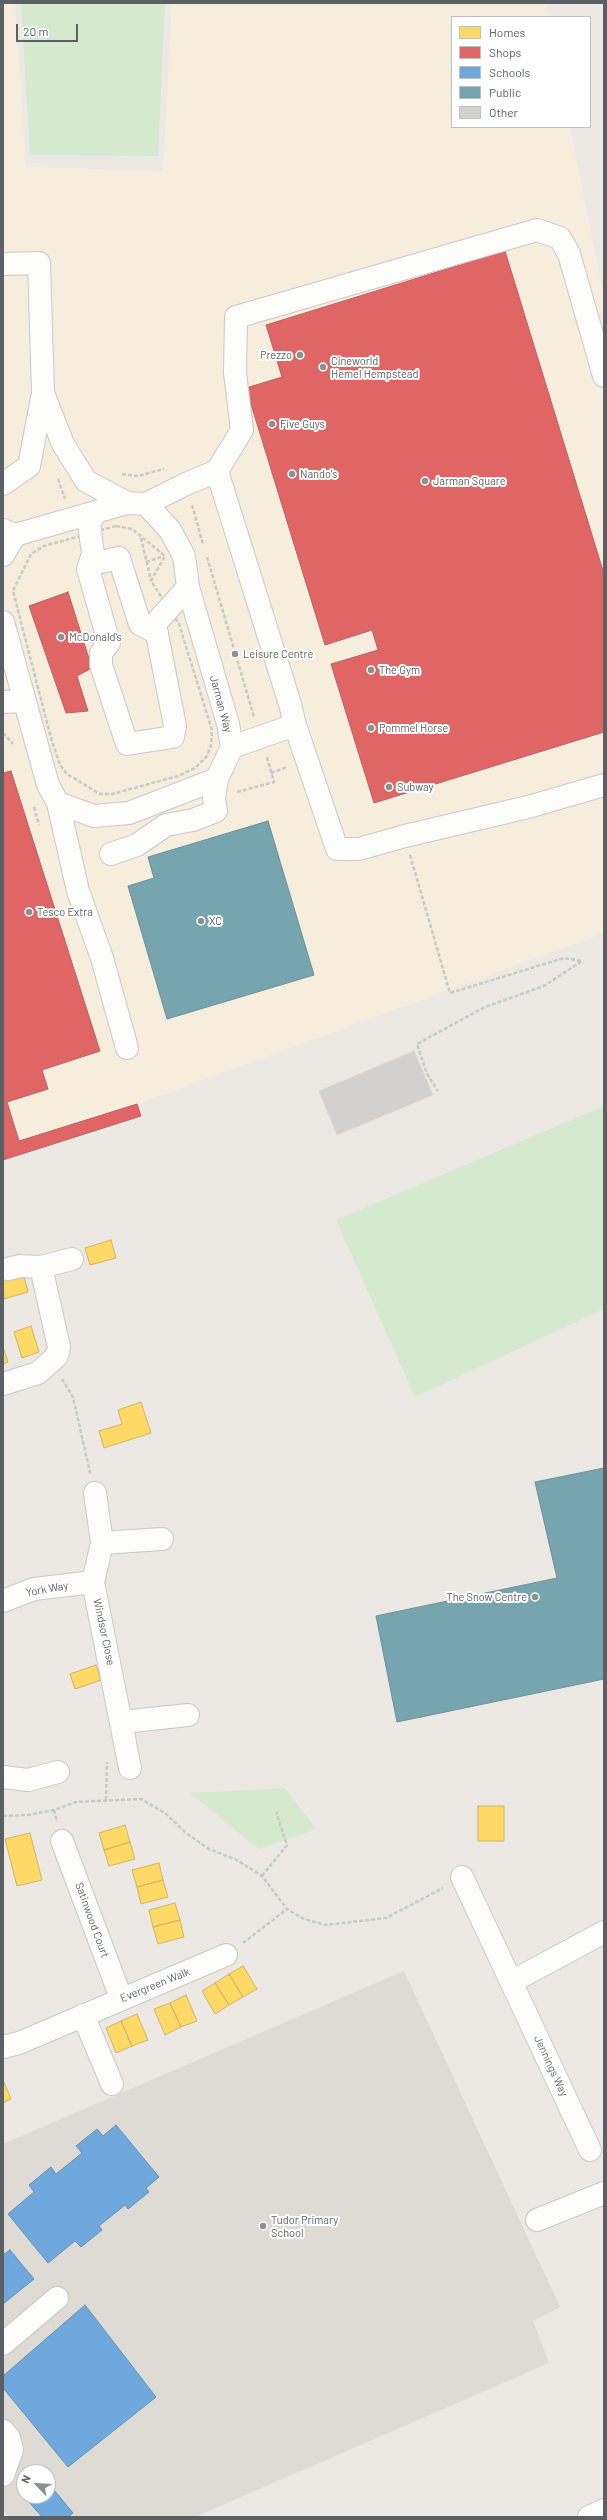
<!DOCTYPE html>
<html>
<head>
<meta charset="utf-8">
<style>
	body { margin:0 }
	#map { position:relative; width:607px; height:2520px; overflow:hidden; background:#ece9e5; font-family:Barlow,sans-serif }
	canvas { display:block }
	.frame { position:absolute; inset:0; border:4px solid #5a6064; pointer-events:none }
	.legend { position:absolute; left:451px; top:16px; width:140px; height:112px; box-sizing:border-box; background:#fff; border:1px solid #bdbfc1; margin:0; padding:5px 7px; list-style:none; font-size:12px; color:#5a6064 }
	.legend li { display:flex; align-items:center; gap:8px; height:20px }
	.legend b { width:20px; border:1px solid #bdbfc1 }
	.north { position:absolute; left:16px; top:2464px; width:40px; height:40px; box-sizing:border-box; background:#fff; border:1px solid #bdbfc1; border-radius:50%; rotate:295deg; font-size:11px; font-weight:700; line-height:16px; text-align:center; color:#5a6064 }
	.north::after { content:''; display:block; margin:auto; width:14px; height:18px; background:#8d9091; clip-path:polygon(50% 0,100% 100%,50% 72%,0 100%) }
	.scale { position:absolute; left:16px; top:24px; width:62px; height:18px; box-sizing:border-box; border:2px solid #5a6064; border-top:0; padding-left:5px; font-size:12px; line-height:14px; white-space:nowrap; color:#5a6064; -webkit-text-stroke:3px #fff; paint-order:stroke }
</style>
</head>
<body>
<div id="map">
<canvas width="607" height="2520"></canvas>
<div class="frame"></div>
<ul class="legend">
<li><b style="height:11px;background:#ffd966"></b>Homes</li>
<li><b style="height:11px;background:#e06666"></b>Shops</li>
<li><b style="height:11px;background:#6fa8dc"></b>Schools</li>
<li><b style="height:11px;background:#76a5af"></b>Public</li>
<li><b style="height:11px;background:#d3d1cf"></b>Other</li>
</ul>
<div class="north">N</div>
<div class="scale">20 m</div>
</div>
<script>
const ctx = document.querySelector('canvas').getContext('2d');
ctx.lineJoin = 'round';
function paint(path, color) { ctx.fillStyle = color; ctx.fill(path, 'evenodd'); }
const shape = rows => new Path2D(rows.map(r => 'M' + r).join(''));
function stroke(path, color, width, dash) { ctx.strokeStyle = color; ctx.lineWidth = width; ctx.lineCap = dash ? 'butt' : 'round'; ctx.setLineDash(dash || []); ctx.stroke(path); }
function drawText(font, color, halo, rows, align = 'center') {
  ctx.font = font + ' Barlow,sans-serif'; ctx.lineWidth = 4; ctx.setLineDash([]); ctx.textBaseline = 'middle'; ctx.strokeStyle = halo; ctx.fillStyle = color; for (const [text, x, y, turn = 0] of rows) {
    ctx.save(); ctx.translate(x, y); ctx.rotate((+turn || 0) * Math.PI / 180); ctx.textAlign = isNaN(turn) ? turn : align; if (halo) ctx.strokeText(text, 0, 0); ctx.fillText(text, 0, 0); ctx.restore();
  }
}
const commercial = shape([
	[3,3,15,3,26,167,163,171,172,3,545,3,548,17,452,17,452,127,570,127,604,297,604,933,3,1153]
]);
const education = shape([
	[404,1971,560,2307,533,2321,549,2363,195,2517,9,2517,3,2510,3,2144],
	[24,2472,48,2472,48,2496,24,2496]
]);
const green = shape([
	[21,3,165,3,158,156,30,155],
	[604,1106,604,1309,415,1397,336,1220],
	[285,1788,316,1829,259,1849,190,1793]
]);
const homes = shape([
	[111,1240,116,1258,90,1265,85,1248,111,1240],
	[23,1273,28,1292,4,1299,3,1279,23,1273],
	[31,1326,39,1352,22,1358,14,1332,31,1326],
	[3,1347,8,1362,3,1364,3,1347],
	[141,1402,151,1433,104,1448,99,1431,122,1424,118,1410,141,1402],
	[96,1665,101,1680,75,1689,70,1674,96,1665],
	[478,1806,504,1806,504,1841,478,1841,478,1806],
	[125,1825,130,1842,104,1850,99,1833,125,1825],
	[30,1833,42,1880,17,1886,5,1839,30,1833],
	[130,1842,135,1859,109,1866,104,1850,130,1842],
	[159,1863,163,1880,137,1887,132,1870,159,1863],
	[163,1880,168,1897,141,1904,137,1887,163,1880],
	[175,1903,180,1920,153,1927,149,1910,175,1903],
	[180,1920,184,1937,158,1944,153,1927,180,1920],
	[243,1966,257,1989,243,1997,229,1974,243,1966],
	[229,1974,243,1997,229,2005,215,1983,229,1974],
	[215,1983,229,2005,215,2014,202,1991,215,1983],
	[186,1995,197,2021,181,2027,170,2003,186,1995],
	[170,2003,181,2027,165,2035,154,2009,170,2003],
	[137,2014,148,2040,132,2046,121,2021,137,2014],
	[121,2021,132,2046,116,2053,106,2028,121,2021],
	[3,2080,11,2099,3,2103,3,2080]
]);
const shops = shape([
	[505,251,604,574,604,732,374,803,331,664,378,650,372,630,325,645,246,388,282,377,266,325,505,251],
	[68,592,92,668,77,676,88,711,66,713,29,606,68,592],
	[11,771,100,1051,42,1070,48,1089,7,1102,19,1141,137,1104,141,1116,3,1160,3,773,11,771]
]);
const schools = shape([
	[116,2125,159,2177,146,2188,149,2192,128,2209,125,2205,99,2226,102,2230,81,2247,75,2241,48,2263,8,2214,34,2192,29,2185,51,2167,56,2174,82,2153,76,2146,97,2129,103,2136,116,2125],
	[10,2250,34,2279,3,2304,3,2255,10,2250],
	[85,2305,156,2397,68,2467,3,2388,3,2376,85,2305],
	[50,2485,73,2513,68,2517,42,2517,29,2502,37,2496,48,2496,50,2485]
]);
const public = shape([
	[268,821,314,975,167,1019,128,886,154,878,148,857,268,821],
	[604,1468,604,1679,397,1722,376,1616,557,1578,535,1482,604,1468]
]);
const building = shape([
	[414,1051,433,1095,337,1135,319,1091,414,1051]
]);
const path = shape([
	[122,474,138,476,164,469],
	[58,479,65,499],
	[192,505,203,544],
	[116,526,132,529,165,556,151,581,179,624,212,730,211,745,207,756,195,768,178,776,112,794,100,794,67,774,60,765,51,738,13,591,31,554,44,546,116,526],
	[141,538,151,580],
	[207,557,254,717],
	[146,562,161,557],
	[3,733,13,744],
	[271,773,287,767],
	[237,792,274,782,267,757],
	[34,807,39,825],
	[410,855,450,993,564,958,582,961,544,986,485,1007,417,1044,427,1074,438,1091],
	[62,1379,73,1397,90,1473],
	[106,1800,107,1762],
	[54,1810,57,1822],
	[3,1816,28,1815,54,1810,76,1802,141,1799,165,1813,186,1833,209,1849,237,1860,262,1876,287,1909,304,1919,326,1925,386,1918,443,1888],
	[262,1876,287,1845,276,1812],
	[243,1943,287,1909]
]);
const minor = shape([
	[3,264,39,263,43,393,29,466,3,484],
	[43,393,63,444,86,481,127,503],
	[217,471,290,704,295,725,337,849,359,849,405,836,528,807,604,785],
	[146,504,186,484,217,471,242,430,235,373,236,317,537,230,560,238,569,254,604,376],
	[96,512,89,523,93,554,88,569,109,643,101,653,101,665,127,744,173,737,175,726,155,624,188,587],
	[3,530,15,535,127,503,146,504,170,530,184,556,188,587,228,724,232,747,217,779,129,813,94,816,58,803,48,785,3,622],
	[3,555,15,535],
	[88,569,96,563,119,558,140,624,157,633],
	[3,702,24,701],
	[232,747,295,725],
	[58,803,78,891,102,958,127,1048],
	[111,854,137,845,166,825,193,820,216,811,214,798,217,779],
	[41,1267,72,1259],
	[3,1384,38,1373,57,1356,59,1347,41,1267,20,1266,8,1269],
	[95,1493,102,1543,93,1582,130,1768],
	[102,1543,162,1539],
	[3,1601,34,1589,93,1582],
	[122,1722,188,1715],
	[3,1777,28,1780,58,1772],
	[62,1841,121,1998],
	[462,1877,590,2150],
	[513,1981,604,1932],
	[83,2015,112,2084],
	[3,2047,19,2043,226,1955],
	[537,2220,604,2193],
	[3,2344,57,2298],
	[3,2431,9,2438,12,2450,3,2475],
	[589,2517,604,2510]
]);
const markers = [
	[300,355,4,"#8d9091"],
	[323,367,4,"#8d9091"],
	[272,424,4,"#8d9091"],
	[292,474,4,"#8d9091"],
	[425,481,4,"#8d9091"],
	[61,637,4,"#8d9091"],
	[235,654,4,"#8d9091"],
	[371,670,4,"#8d9091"],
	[371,728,4,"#8d9091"],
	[389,787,4,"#8d9091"],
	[29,912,4,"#8d9091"],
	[201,921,4,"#8d9091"],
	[535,1597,4,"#8d9091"],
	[263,2226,4,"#8d9091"]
];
const poiNames = [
	["Prezzo",292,355,"right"],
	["Cineworld",331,361],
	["Hemel Hempstead",331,374],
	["Five Guys",280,424],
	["Nando's",300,474],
	["Jarman Square",433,481],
	["McDonald's",69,637],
	["Leisure Centre",243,654],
	["The Gym",379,670],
	["Pommel Horse",379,728],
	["Subway",397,787],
	["Tesco Extra",37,912],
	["XC",209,921],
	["The Snow Centre",527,1597,"right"],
	["Tudor Primary",271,2220],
	["School",271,2233]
];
const streetNames = [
	["Jarman Way",221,704,75],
	["York Way",47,1589,-10],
	["Windsor Close",104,1632,78],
	["Satinwood Court",92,1920,70],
	["Evergreen Walk",155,1985,-22],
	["Jennings Way",551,2066,65]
];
paint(commercial, '#f6eddd');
paint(education, '#dedad4');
paint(green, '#d4e9ce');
paint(homes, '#ffd966');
stroke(homes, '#ceb565', 1);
paint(shops, '#e06666');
stroke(shops, '#b86465', 1);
paint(schools, '#6fa8dc');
stroke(schools, '#6992b8', 1);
paint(public, '#76a5af');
stroke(public, '#6e9098', 1);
paint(building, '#d3d1cf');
stroke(building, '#dbd8d4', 1);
stroke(minor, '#c8c8c8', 24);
stroke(path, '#c4ccc7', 2.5, [4, 2]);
stroke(minor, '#fcfcfb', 22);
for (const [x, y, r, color] of markers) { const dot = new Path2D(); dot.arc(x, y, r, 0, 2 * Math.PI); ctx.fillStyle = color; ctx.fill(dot); stroke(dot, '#fff', 1.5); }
drawText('11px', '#5a6064', '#fff', poiNames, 'left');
drawText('11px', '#5a6064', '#fff', streetNames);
</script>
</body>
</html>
